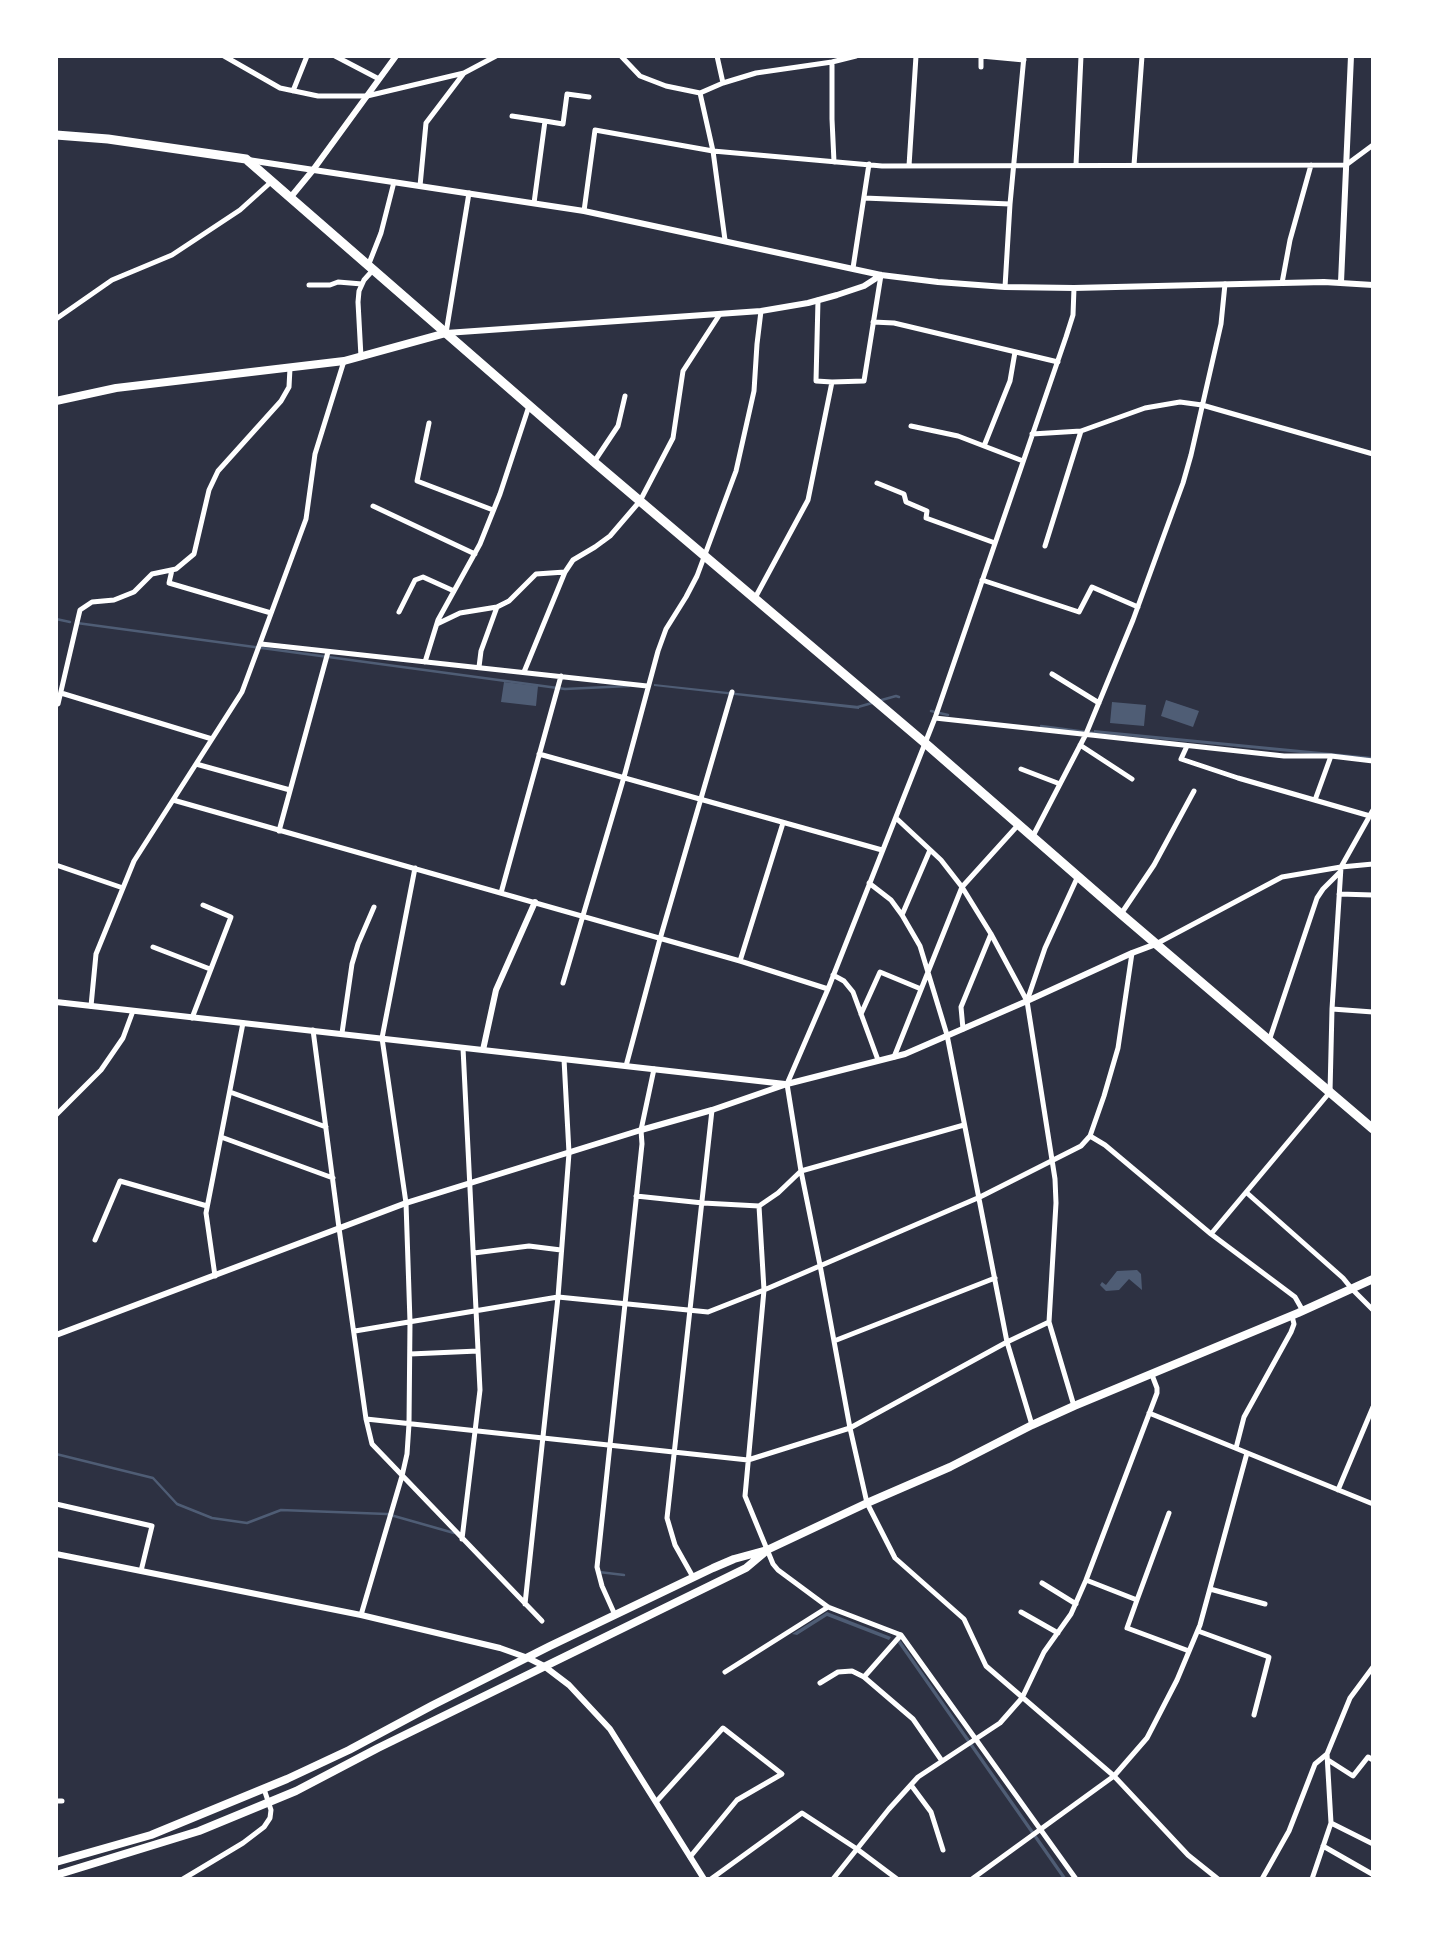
<!DOCTYPE html>
<html>
<head>
<meta charset="utf-8">
<style>
	body { margin:0 }
	#map { position:relative; width:1429px; height:1935px; overflow:hidden; background:#2d3142; font-family:"Titillium Web",sans-serif }
	canvas { display:block }
	.frame { position:absolute; inset:0; border:58px solid #fff; pointer-events:none }
</style>
</head>
<body>
<div id="map">
<canvas width="1429" height="1935"></canvas>
<div class="frame"></div>
</div>
<script>
const ctx = document.querySelector('canvas').getContext('2d');
ctx.lineJoin = 'round';
function paint(path, color) { ctx.fillStyle = color; ctx.fill(path, 'evenodd'); }
const shape = rows => new Path2D(rows.map(r => 'M' + r).join(''));
function stroke(path, color, width, dash) { ctx.strokeStyle = color; ctx.lineWidth = width; ctx.lineCap = dash ? 'butt' : 'round'; ctx.setLineDash(dash || []); ctx.stroke(path); }
const water = shape([
	[504,682,538,686,536,706,501,702],
	[654,684,859,706,859,709,654,686],
	[1166,700,1199,711,1193,727,1161,716],
	[1112,702,1146,705,1144,726,1110,723],
	[1094,730,1373,757,1373,760,1094,733],
	[1137,1270,1141,1274,1142,1290,1129,1279,1119,1290,1106,1291,1100,1285,1102,1282,1106,1285,1117,1271],
	[827,1612,891,1637,889,1640,827,1616,797,1635,792,1634],
	[900,1640,1067,1879,1063,1879,898,1643]
]);
const stream = shape([
	[56,619,70,622],
	[77,623,565,689,629,686],
	[878,701,896,696,899,697],
	[858,707,872,703],
	[931,711,948,715],
	[1041,726,1094,733],
	[56,1454,153,1478,177,1504,212,1518,247,1523,281,1510,387,1514,454,1533],
	[599,1572,624,1575]
]);
const minor = shape([
	[224,56,280,88,318,96,367,96,464,73],
	[335,56,379,79],
	[621,56,640,76,666,86,700,93],
	[717,56,723,83,700,93,713,151,725,240],
	[981,56,1024,60],
	[832,62,832,119,834,162],
	[981,67,981,56],
	[723,83,756,73,832,62,856,56],
	[293,91,307,56],
	[512,116,545,121,534,203],
	[545,121,563,124,567,94,589,97],
	[1076,165,1081,56],
	[1134,165,1142,56],
	[909,166,916,56],
	[420,186,426,123,464,73,496,56],
	[864,198,1010,204],
	[584,211,595,130,713,151,882,166,1346,165,1373,145],
	[368,266,381,233,394,182],
	[853,268,869,164],
	[1282,283,1290,240,1311,165],
	[309,285,330,285,338,282,362,284],
	[1005,287,1010,204,1024,56],
	[1074,288,1073,315,1066,337,935,718,828,989,787,1084,801,1171,820,1265,850,1428,867,1503,895,1558,964,1619,986,1666,1114,1776,1188,1855,1218,1879],
	[56,319,112,280,172,255,240,210,271,182],
	[873,322,894,323,1058,362],
	[446,333,469,193],
	[361,357,358,302,359,291,364,280,373,270],
	[832,382,864,381,881,275],
	[429,423,417,481,493,510],
	[911,426,958,436,1023,461],
	[1032,434,1081,431,1145,408,1180,402,1202,405,1373,454],
	[984,446,1010,381,1015,352],
	[594,462,618,426,625,396],
	[877,483,904,494,906,502,927,511,926,518,995,543],
	[373,506,475,554],
	[1045,546,1081,431],
	[172,570,169,583,271,613],
	[982,580,1079,612,1092,587,1138,607],
	[755,598,808,500,832,382,816,381,818,300],
	[399,612,415,580,423,577,454,591],
	[437,624,460,613,497,607,509,601,536,574,565,572,573,560,595,547,610,536,640,501,673,438,683,371,720,314],
	[261,644,647,686],
	[425,662,438,620,480,544,500,494,529,406],
	[479,667,481,651,497,607],
	[524,672,565,572],
	[1052,674,1099,703],
	[61,693,212,739],
	[56,703,58,704,80,610,92,602,114,600,134,592,152,574,176,569,194,554,209,490,218,471,281,401,289,387,290,368],
	[935,718,1284,756,1331,756,1373,761],
	[1080,745,1132,779],
	[1187,746,1181,759,1238,778,1370,816],
	[539,754,882,850],
	[196,764,290,790],
	[1021,769,1060,784],
	[173,800,740,961,828,989],
	[1315,800,1331,756],
	[896,818,941,860,962,887,991,934,1027,1001,1055,1179,1056,1203,1049,1322,1074,1406],
	[279,831,328,652],
	[1033,836,1086,734,1133,620,1183,483,1191,455,1221,324,1225,284],
	[56,865,123,888],
	[869,883,891,900,902,915,920,946,947,1035,1007,1342,1032,1425],
	[501,893,561,676],
	[1339,894,1373,895],
	[1121,914,1154,865,1194,791],
	[902,915,930,850],
	[1156,944,1282,877,1341,867,1373,864],
	[153,947,210,969],
	[740,961,783,823],
	[833,975,844,981,853,992,878,1060],
	[563,983,624,777,658,651,666,629,686,597,697,576,736,471,754,391,757,344,761,311],
	[1027,1001,1045,948,1078,876],
	[91,1006,96,954,134,861,242,692,306,519,315,454,344,361],
	[1332,1009,1373,1012],
	[861,1014,880,972,921,989],
	[192,1018,231,917,203,905],
	[963,1029,961,1007,991,934],
	[313,1030,339,1228,366,1419,372,1444,542,1621],
	[342,1033,352,964,358,944,374,907],
	[1269,1041,1317,898,1323,889,1339,873],
	[894,1057,962,887,1019,824],
	[626,1066,660,939,732,692],
	[230,1092,326,1127],
	[56,1115,101,1070,123,1038,133,1011],
	[1090,1136,1105,1145,1211,1234,1295,1297,1303,1311],
	[221,1137,333,1178],
	[1247,1193,1343,1278,1352,1289,1373,1310],
	[636,1196,703,1203,759,1206,778,1193,801,1171,964,1125],
	[759,1206,764,1290,745,1496,773,1564,778,1570,828,1607,901,1635,1076,1879],
	[1211,1234,1330,1092,1332,1009,1341,867,1373,810],
	[95,1240,120,1181,207,1206],
	[474,1253,529,1246,561,1250],
	[215,1276,206,1213,243,1023],
	[355,1331,558,1297,708,1312,764,1290,980,1197,1081,1146,1090,1136,1104,1096,1118,1048,1132,953],
	[834,1341,995,1278],
	[410,1354,478,1351],
	[1149,1413,1373,1504],
	[366,1419,748,1460,850,1428,1007,1342,1049,1322],
	[1236,1448,1244,1417,1291,1332,1294,1324,1292,1316],
	[1338,1490,1373,1407],
	[56,1504,152,1526,141,1571],
	[462,1539,480,1390,463,1048],
	[693,1577,675,1545,667,1518,712,1110],
	[1086,1580,1137,1600,1127,1628,1189,1651],
	[1042,1583,1076,1604],
	[1210,1589,1265,1604],
	[1137,1600,1169,1513],
	[525,1604,558,1297,569,1153,564,1059],
	[1021,1612,1058,1633],
	[361,1615,402,1476,407,1454,409,1424,410,1322,406,1203,382,1038,415,868],
	[615,1615,602,1586,597,1567,642,1144,641,1130,654,1069],
	[1198,1631,1269,1657,1254,1715],
	[725,1672,828,1607],
	[864,1677,913,1719,942,1761],
	[820,1683,838,1672,852,1671,864,1677,901,1635],
	[1328,1760,1353,1776,1368,1757,1373,1760],
	[911,1785,931,1812,943,1850],
	[56,1801,62,1801],
	[656,1802,723,1728,782,1774,737,1800,690,1857],
	[1331,1823,1373,1844],
	[1323,1846,1372,1874],
	[183,1879,243,1843,264,1827,270,1818,271,1810,264,1789],
	[711,1879,802,1813,857,1849,897,1879],
	[833,1879,889,1809,918,1777,1000,1723,1022,1698,1044,1652,1071,1614,1086,1580,1157,1393,1157,1388,1152,1375],
	[972,1879,1114,1776,1147,1738,1177,1680,1200,1625,1247,1453],
	[1262,1879,1289,1831,1315,1764,1327,1754,1350,1698,1373,1667],
	[1312,1879,1331,1823,1327,1754]
]);
const tertiary = shape([
	[248,160,584,211,881,275,938,282,1005,287,1074,288,1324,282,1373,285],
	[290,198,313,170,396,56],
	[1341,282,1351,56],
	[446,333,761,311,808,303,837,295,864,286,881,275],
	[56,1002,785,1084],
	[483,1050,496,990,535,902],
	[56,1335,406,1203,641,1130,712,1110,787,1084,905,1054,1027,1001,1132,953,1156,944],
	[56,1554,361,1615,500,1648,528,1658,544,1666,569,1685,610,1729,704,1879]
]);
const primary = shape([
	[56,401,116,388,344,361,446,333],
	[56,1862,151,1835,287,1779,349,1750,433,1705,550,1646,713,1568,734,1559,767,1550,867,1503,950,1467,1032,1425,1074,1406,1298,1313,1373,1279],
	[56,1875,199,1831,296,1791,378,1748,746,1568,765,1552]
]);
const trunk = shape([
	[56,135,108,139,246,159,594,462,925,743,1121,914,1373,1129]
]);
paint(water, '#4f5d75');
stroke(stream, '#4f5d75', 2.5);
stroke(minor, '#fff', 5);
stroke(tertiary, '#fff', 6);
stroke(primary, '#fff', 8);
stroke(trunk, '#fff', 9);
</script>
</body>
</html>
